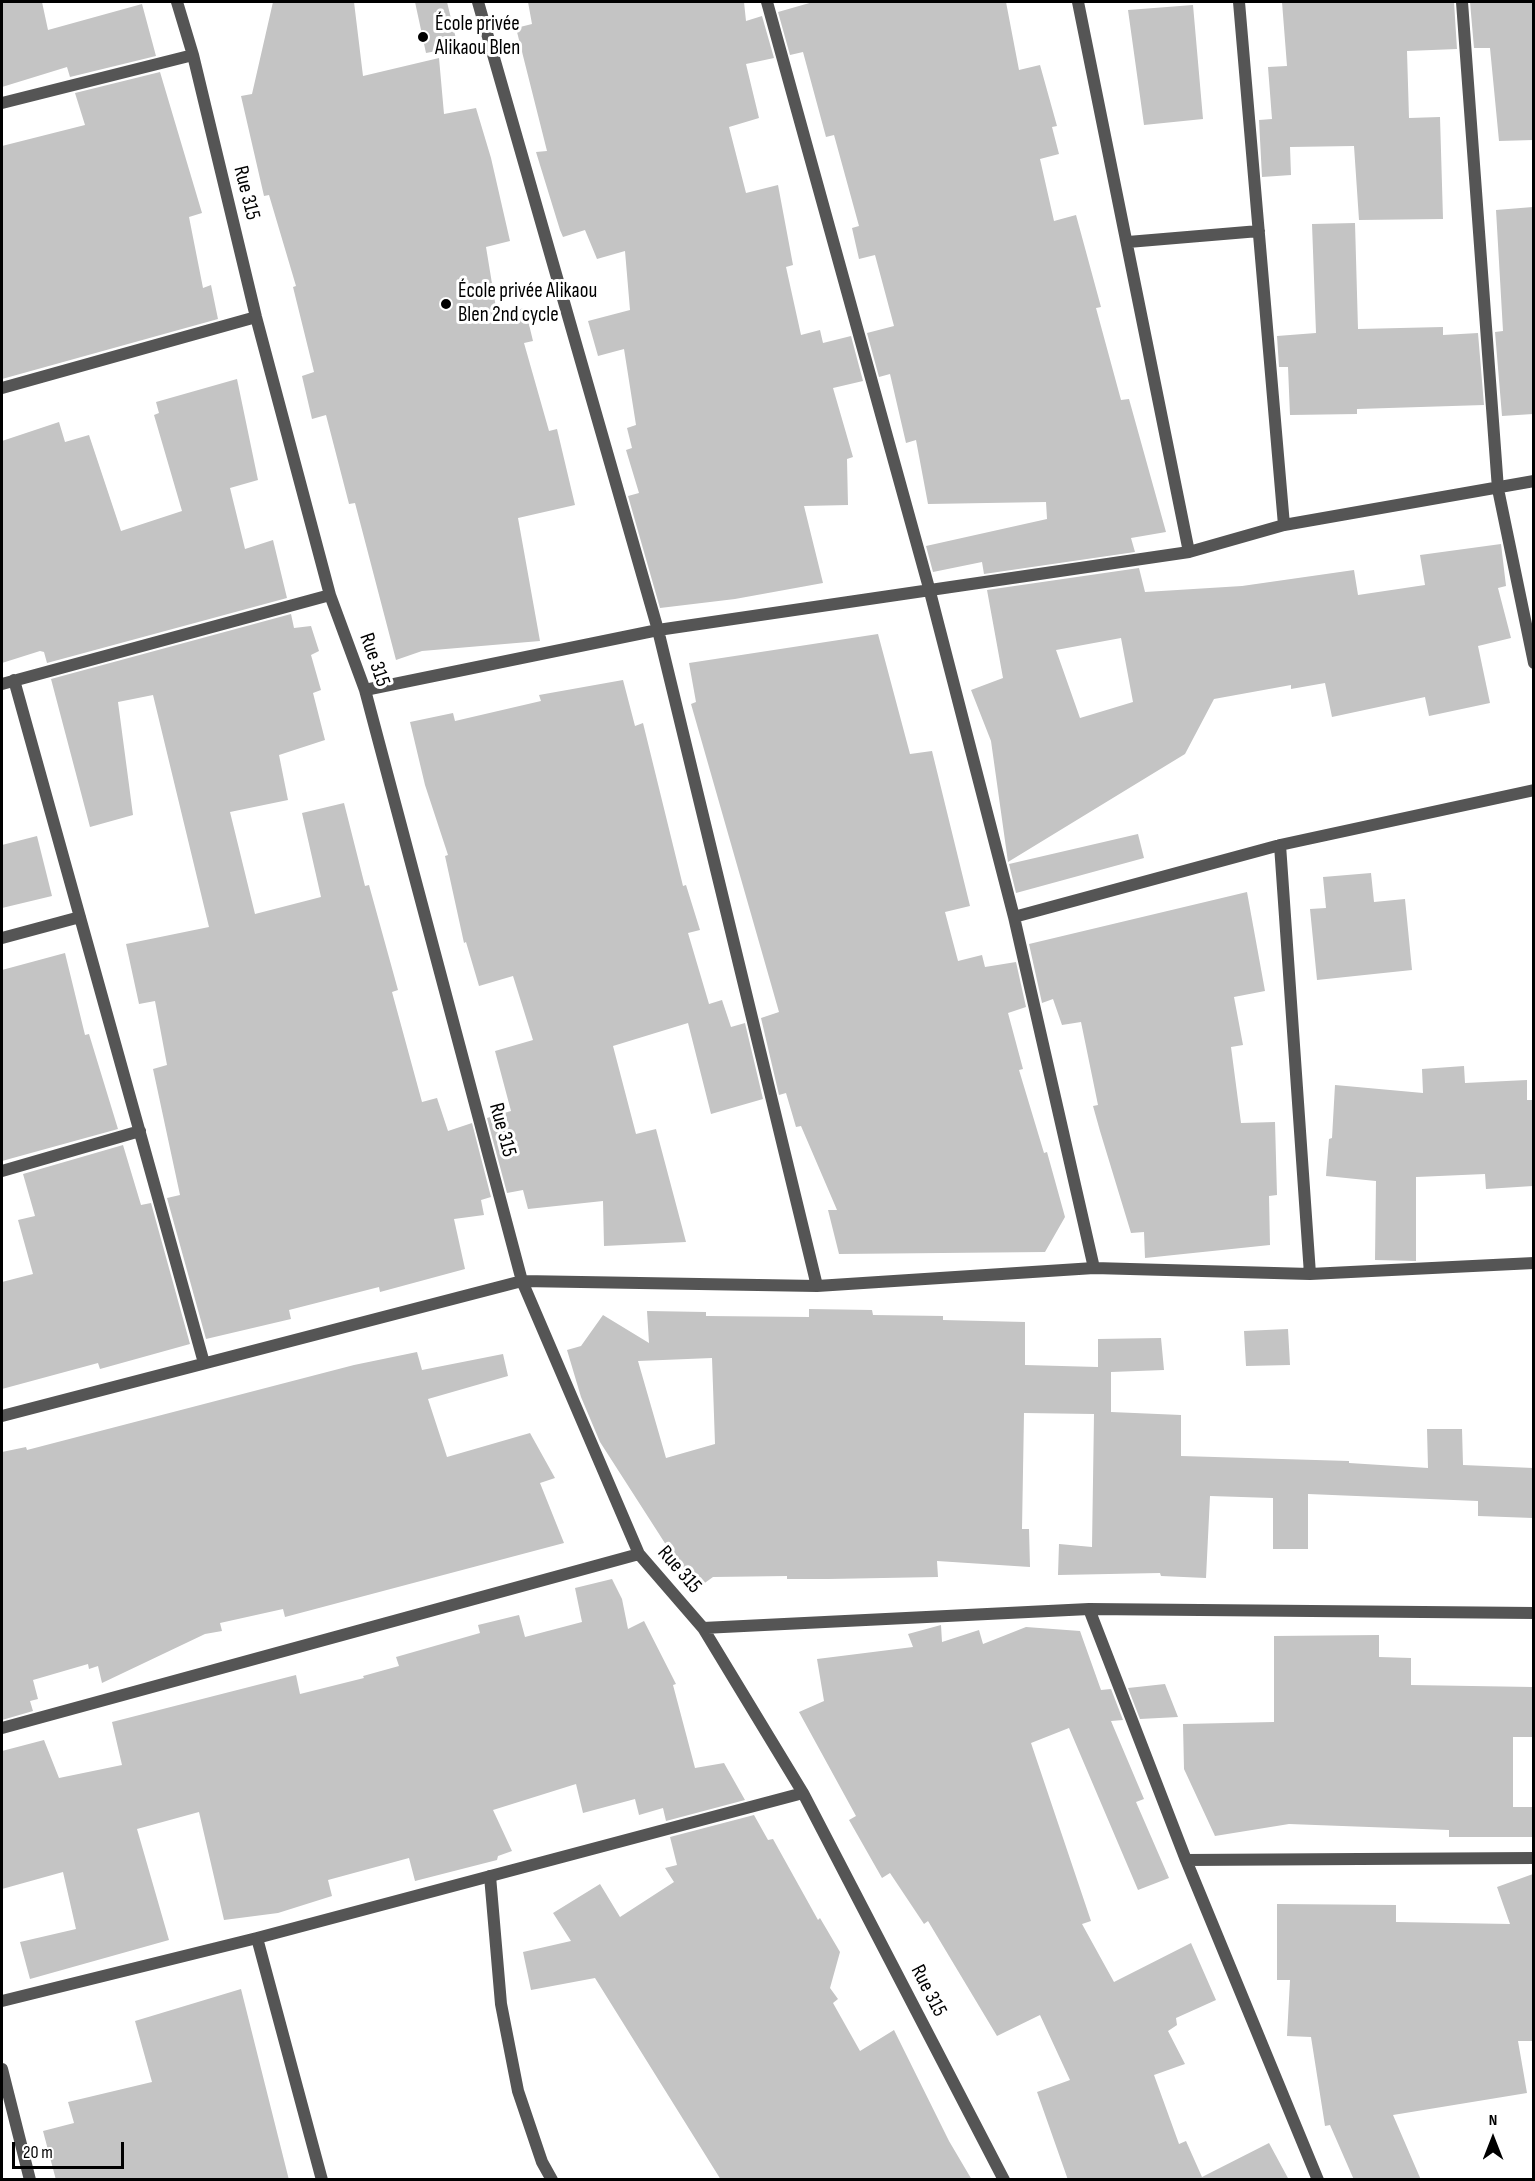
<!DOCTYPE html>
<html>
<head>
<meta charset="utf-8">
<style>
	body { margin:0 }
	#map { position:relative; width:1535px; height:2181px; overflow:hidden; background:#fff; font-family:"Sofia Sans Condensed",sans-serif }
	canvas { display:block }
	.frame { position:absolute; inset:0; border:3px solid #000; pointer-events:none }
	.north { position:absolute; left:1463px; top:2109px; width:60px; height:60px; -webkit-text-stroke:4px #fff; paint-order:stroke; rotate:0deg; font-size:16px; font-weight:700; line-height:24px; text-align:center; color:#000 }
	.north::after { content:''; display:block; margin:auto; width:21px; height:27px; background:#000; clip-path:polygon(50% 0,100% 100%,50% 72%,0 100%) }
	.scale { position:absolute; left:12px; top:2142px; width:112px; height:27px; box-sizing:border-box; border:3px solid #000; border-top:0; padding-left:8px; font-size:18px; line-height:21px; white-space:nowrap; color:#000; -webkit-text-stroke:4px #fff; paint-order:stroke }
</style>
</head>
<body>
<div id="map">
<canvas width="1535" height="2181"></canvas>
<div class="frame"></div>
<div class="north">N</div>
<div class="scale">20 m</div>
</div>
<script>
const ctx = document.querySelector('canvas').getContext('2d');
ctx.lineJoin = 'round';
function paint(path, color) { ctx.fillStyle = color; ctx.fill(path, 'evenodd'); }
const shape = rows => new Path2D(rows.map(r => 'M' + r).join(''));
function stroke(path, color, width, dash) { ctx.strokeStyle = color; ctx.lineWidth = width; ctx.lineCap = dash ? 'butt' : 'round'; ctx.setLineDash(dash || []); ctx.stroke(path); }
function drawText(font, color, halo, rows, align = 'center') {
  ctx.font = font + ' "Sofia Sans Condensed",sans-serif'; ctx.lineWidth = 6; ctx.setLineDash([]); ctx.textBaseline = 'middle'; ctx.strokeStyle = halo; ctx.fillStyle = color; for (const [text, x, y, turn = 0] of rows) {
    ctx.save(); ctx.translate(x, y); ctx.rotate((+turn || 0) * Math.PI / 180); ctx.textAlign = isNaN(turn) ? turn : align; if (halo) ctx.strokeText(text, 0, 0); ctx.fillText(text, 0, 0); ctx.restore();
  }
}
const building = shape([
	[2,2,42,2,48,30,142,4,156,56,70,77,67,67,2,87],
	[273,2,354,2,363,76,439,58,444,114,476,108,491,158,510,241,486,247,497,314,525,308,533,341,524,343,549,431,557,429,575,505,518,518,540,641,422,651,396,660,355,503,349,504,326,415,312,419,302,376,314,372,293,287,296,286,269,195,264,196,241,96,252,94],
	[415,2,447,2,458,47,426,53],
	[528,2,744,2,746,21,762,16,774,58,746,64,759,118,729,127,746,193,778,185,793,265,786,267,801,335,820,330,823,343,851,336,863,381,833,388,853,457,847,459,848,505,804,506,823,583,735,599,660,608,628,496,639,493,626,450,632,448,627,428,636,425,624,349,598,356,588,321,630,310,625,251,597,259,585,230,563,237,560,230,536,152,547,151,516,28,532,24],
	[813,2,1006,2,1019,70,1040,65,1057,126,1052,127,1059,154,1040,159,1054,221,1076,215,1101,307,1096,308,1121,400,1129,399,1166,532,1131,538,1135,552,984,574,982,562,933,572,926,546,1047,519,1046,502,928,504,916,440,906,443,890,374,879,377,867,333,894,326,875,255,859,259,852,228,859,226,834,135,826,137,803,52,790,55,778,12],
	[1282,2,1454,2,1457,49,1407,51,1409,118,1440,117,1443,219,1359,220,1354,146,1290,147,1291,175,1262,177,1259,120,1272,119,1268,67,1287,66],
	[1470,2,1533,2,1533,140,1499,141,1490,48,1474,48],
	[1193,5,1203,119,1144,125,1128,10],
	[160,72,202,213,189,217,203,288,211,285,218,319,2,379,2,146,85,125,75,93],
	[1533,207,1533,414,1502,416,1495,332,1503,331,1496,210],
	[1355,223,1358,329,1443,327,1443,335,1478,333,1484,405,1357,409,1357,414,1290,415,1288,367,1279,367,1277,336,1316,333,1312,224],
	[237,379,258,480,230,488,245,549,273,540,287,598,47,663,44,652,40,651,2,663,2,441,59,422,65,442,89,435,121,531,182,511,154,415,159,413,156,402],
	[1501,544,1506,586,1498,588,1511,638,1478,646,1490,703,1429,716,1425,697,1332,717,1325,683,1291,689,1291,685,1214,699,1185,754,1008,862,991,741,971,690,1003,678,987,590,1139,568,1145,592,1242,586,1354,570,1358,595,1425,585,1420,555],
	[1121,638,1133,702,1080,718,1056,650],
	[291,614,294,628,311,626,319,651,311,655,321,690,313,693,325,740,279,755,288,800,230,812,255,914,321,897,302,813,344,803,365,886,369,885,398,990,392,992,422,1102,437,1098,448,1131,472,1123,491,1197,481,1200,484,1215,454,1219,465,1269,380,1292,379,1287,289,1310,291,1319,206,1339,167,1198,180,1195,153,1069,167,1065,155,1001,139,1004,126,944,209,927,153,695,118,702,133,815,90,827,51,679],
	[878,634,910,754,932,751,970,906,945,912,958,961,982,955,985,967,1016,962,1026,1007,1008,1013,1023,1069,1019,1070,1044,1153,1047,1152,1065,1217,1045,1252,839,1254,828,1210,837,1210,801,1126,796,1127,786,1093,779,1095,761,1018,779,1012,691,704,696,702,689,663],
	[623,680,635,726,643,723,683,886,686,885,700,930,688,933,709,1004,722,1000,731,1027,745,1023,763,1099,711,1114,688,1023,613,1046,636,1134,656,1129,686,1242,604,1246,603,1201,528,1209,523,1190,507,1193,487,1118,511,1111,495,1051,533,1040,513,976,479,986,466,942,464,943,445,856,448,855,425,785,410,722,453,713,455,721,541,701,539,695],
	[1138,834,1144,858,1016,893,1009,864],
	[37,836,52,896,2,908,2,845],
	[1371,873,1374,902,1405,899,1412,970,1317,980,1310,909,1326,908,1323,877],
	[1247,892,1265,991,1234,997,1243,1045,1231,1047,1241,1123,1275,1122,1277,1195,1269,1196,1270,1245,1145,1258,1144,1232,1131,1233,1100,1131,1093,1106,1098,1105,1081,1022,1062,1025,1053,999,1042,1003,1029,944],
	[65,953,85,1035,89,1034,118,1129,2,1161,2,970],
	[1464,1066,1465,1083,1527,1080,1527,1100,1533,1100,1533,1186,1486,1189,1485,1174,1416,1177,1416,1261,1375,1260,1376,1181,1326,1176,1329,1139,1332,1138,1335,1085,1423,1093,1422,1069],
	[123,1145,141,1205,151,1203,190,1344,100,1369,98,1363,2,1389,2,1282,33,1274,18,1220,35,1216,23,1174],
	[809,1309,872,1310,873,1315,943,1316,943,1320,1025,1322,1025,1365,1098,1367,1098,1339,1161,1338,1164,1370,1111,1372,1111,1412,1181,1415,1181,1456,1349,1461,1349,1463,1428,1468,1427,1429,1462,1429,1463,1465,1533,1468,1533,1518,1478,1516,1478,1501,1308,1494,1308,1549,1273,1549,1273,1498,1210,1496,1206,1578,1161,1576,1160,1573,1058,1575,1059,1544,1092,1547,1094,1414,1024,1413,1022,1529,1029,1529,1030,1567,937,1561,938,1577,828,1579,787,1579,787,1576,713,1577,695,1590,600,1442,581,1397,567,1350,581,1346,603,1315,649,1343,647,1311,706,1312,706,1316,809,1317],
	[712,1358,715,1444,666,1458,638,1361],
	[1288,1329,1290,1365,1246,1366,1244,1331],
	[417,1352,422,1370,503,1354,508,1376,428,1399,447,1457,530,1433,555,1478,540,1483,564,1543,285,1617,283,1609,220,1623,222,1631,205,1634,102,1683,98,1666,89,1669,88,1664,33,1680,38,1699,30,1701,33,1711,2,1720,2,1452,26,1447,27,1450,354,1365],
	[612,1579,622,1599,628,1629,644,1621,676,1684,673,1685,695,1768,724,1763,745,1800,666,1821,663,1808,639,1815,635,1799,583,1813,576,1784,493,1810,512,1851,498,1856,497,1860,415,1881,409,1858,328,1880,332,1896,278,1913,224,1920,199,1812,137,1829,169,1940,30,1979,20,1942,76,1929,63,1872,2,1889,2,1751,44,1740,59,1778,122,1765,112,1722,296,1675,300,1694,364,1678,363,1676,399,1666,396,1657,480,1633,478,1625,519,1615,525,1637,582,1622,575,1588],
	[941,1625,942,1642,979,1630,983,1644,1026,1627,1080,1631,1101,1690,1111,1689,1123,1720,1111,1721,1144,1799,1136,1802,1169,1878,1138,1890,1069,1728,1031,1743,1091,1921,1082,1924,1114,1982,1191,1943,1216,2000,1176,2018,1177,2025,1168,2031,1185,2064,1154,2075,1179,2144,1186,2141,1202,2177,1269,2143,1289,2180,1068,2180,1037,2092,1070,2080,1040,2015,997,2036,928,1921,924,1924,890,1873,882,1878,849,1820,856,1816,799,1712,824,1701,817,1659,913,1647,908,1634],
	[1379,1635,1379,1657,1411,1658,1411,1685,1533,1687,1533,1737,1513,1737,1513,1807,1533,1807,1533,1837,1449,1837,1449,1830,1289,1824,1215,1836,1184,1769,1183,1724,1274,1722,1274,1636],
	[1165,1684,1178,1717,1140,1719,1128,1688],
	[754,1815,768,1840,773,1839,818,1920,820,1918,840,1952,830,1988,838,1999,833,2003,860,2051,894,2030,949,2141,972,2180,721,2180,595,1978,531,1990,523,1952,571,1941,553,1913,600,1884,620,1917,674,1882,665,1868,677,1865,670,1837],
	[1533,1874,1533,2041,1518,2041,1527,2093,1393,2115,1421,2180,1354,2180,1330,2125,1325,2126,1311,2037,1287,2036,1290,1980,1277,1980,1277,1904,1396,1905,1396,1922,1510,1924,1497,1887],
	[241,1989,289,2180,56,2180,43,2131,74,2123,68,2102,152,2082,135,2021]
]);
const lane = shape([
	[490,1876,501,2004,518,2091,542,2162,552,2180]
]);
const street = shape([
	[177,2,193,55,256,317,330,595,365,690,522,1281,639,1554,703,1628,803,1793,1004,2180],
	[478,2,658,630,817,1286],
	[767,2,929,588,1014,917,1094,1268],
	[1078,2,1189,552],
	[1239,2,1284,525],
	[1462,2,1498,489,1534,663],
	[2,103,193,55],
	[1128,242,1259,231],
	[2,388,256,317],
	[14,680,204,1363],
	[2,684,330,595],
	[365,690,658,630,1189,552,1284,525,1534,481],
	[1280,845,1310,1274],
	[1014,917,1280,845,1534,790],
	[2,938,80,917],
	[2,1171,140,1131],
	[2,1416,522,1281,817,1286,1094,1268,1310,1274,1534,1263],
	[1089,1609,1186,1860,1318,2180],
	[703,1628,1089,1609,1534,1613],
	[2,1728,639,1554],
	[1186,1860,1534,1858],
	[257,1938,322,2180],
	[2,2001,257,1938,803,1793],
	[2,2069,30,2180]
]);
const markers = [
	[423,37,6,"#000"],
	[446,304,6,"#000"]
];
const poiNames = [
	["École privée",435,25],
	["Alikaou Blen",435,49],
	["École privée Alikaou",458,292],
	["Blen 2nd cycle",458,316]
];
const streetNames = [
	["Rue 315",246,193,76],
	["Rue 315",374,660,71],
	["Rue 315",502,1130,75],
	["Rue 315",679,1570,49],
	["Rue 315",928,1991,63]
];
paint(building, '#c4c4c4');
stroke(lane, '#555', 12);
stroke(street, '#555', 12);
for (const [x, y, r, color] of markers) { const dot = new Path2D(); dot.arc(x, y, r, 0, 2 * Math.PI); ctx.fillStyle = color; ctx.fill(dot); stroke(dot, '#fff', 2); }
drawText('21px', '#000', '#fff', poiNames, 'left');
drawText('21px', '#000', '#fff', streetNames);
</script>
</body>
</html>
